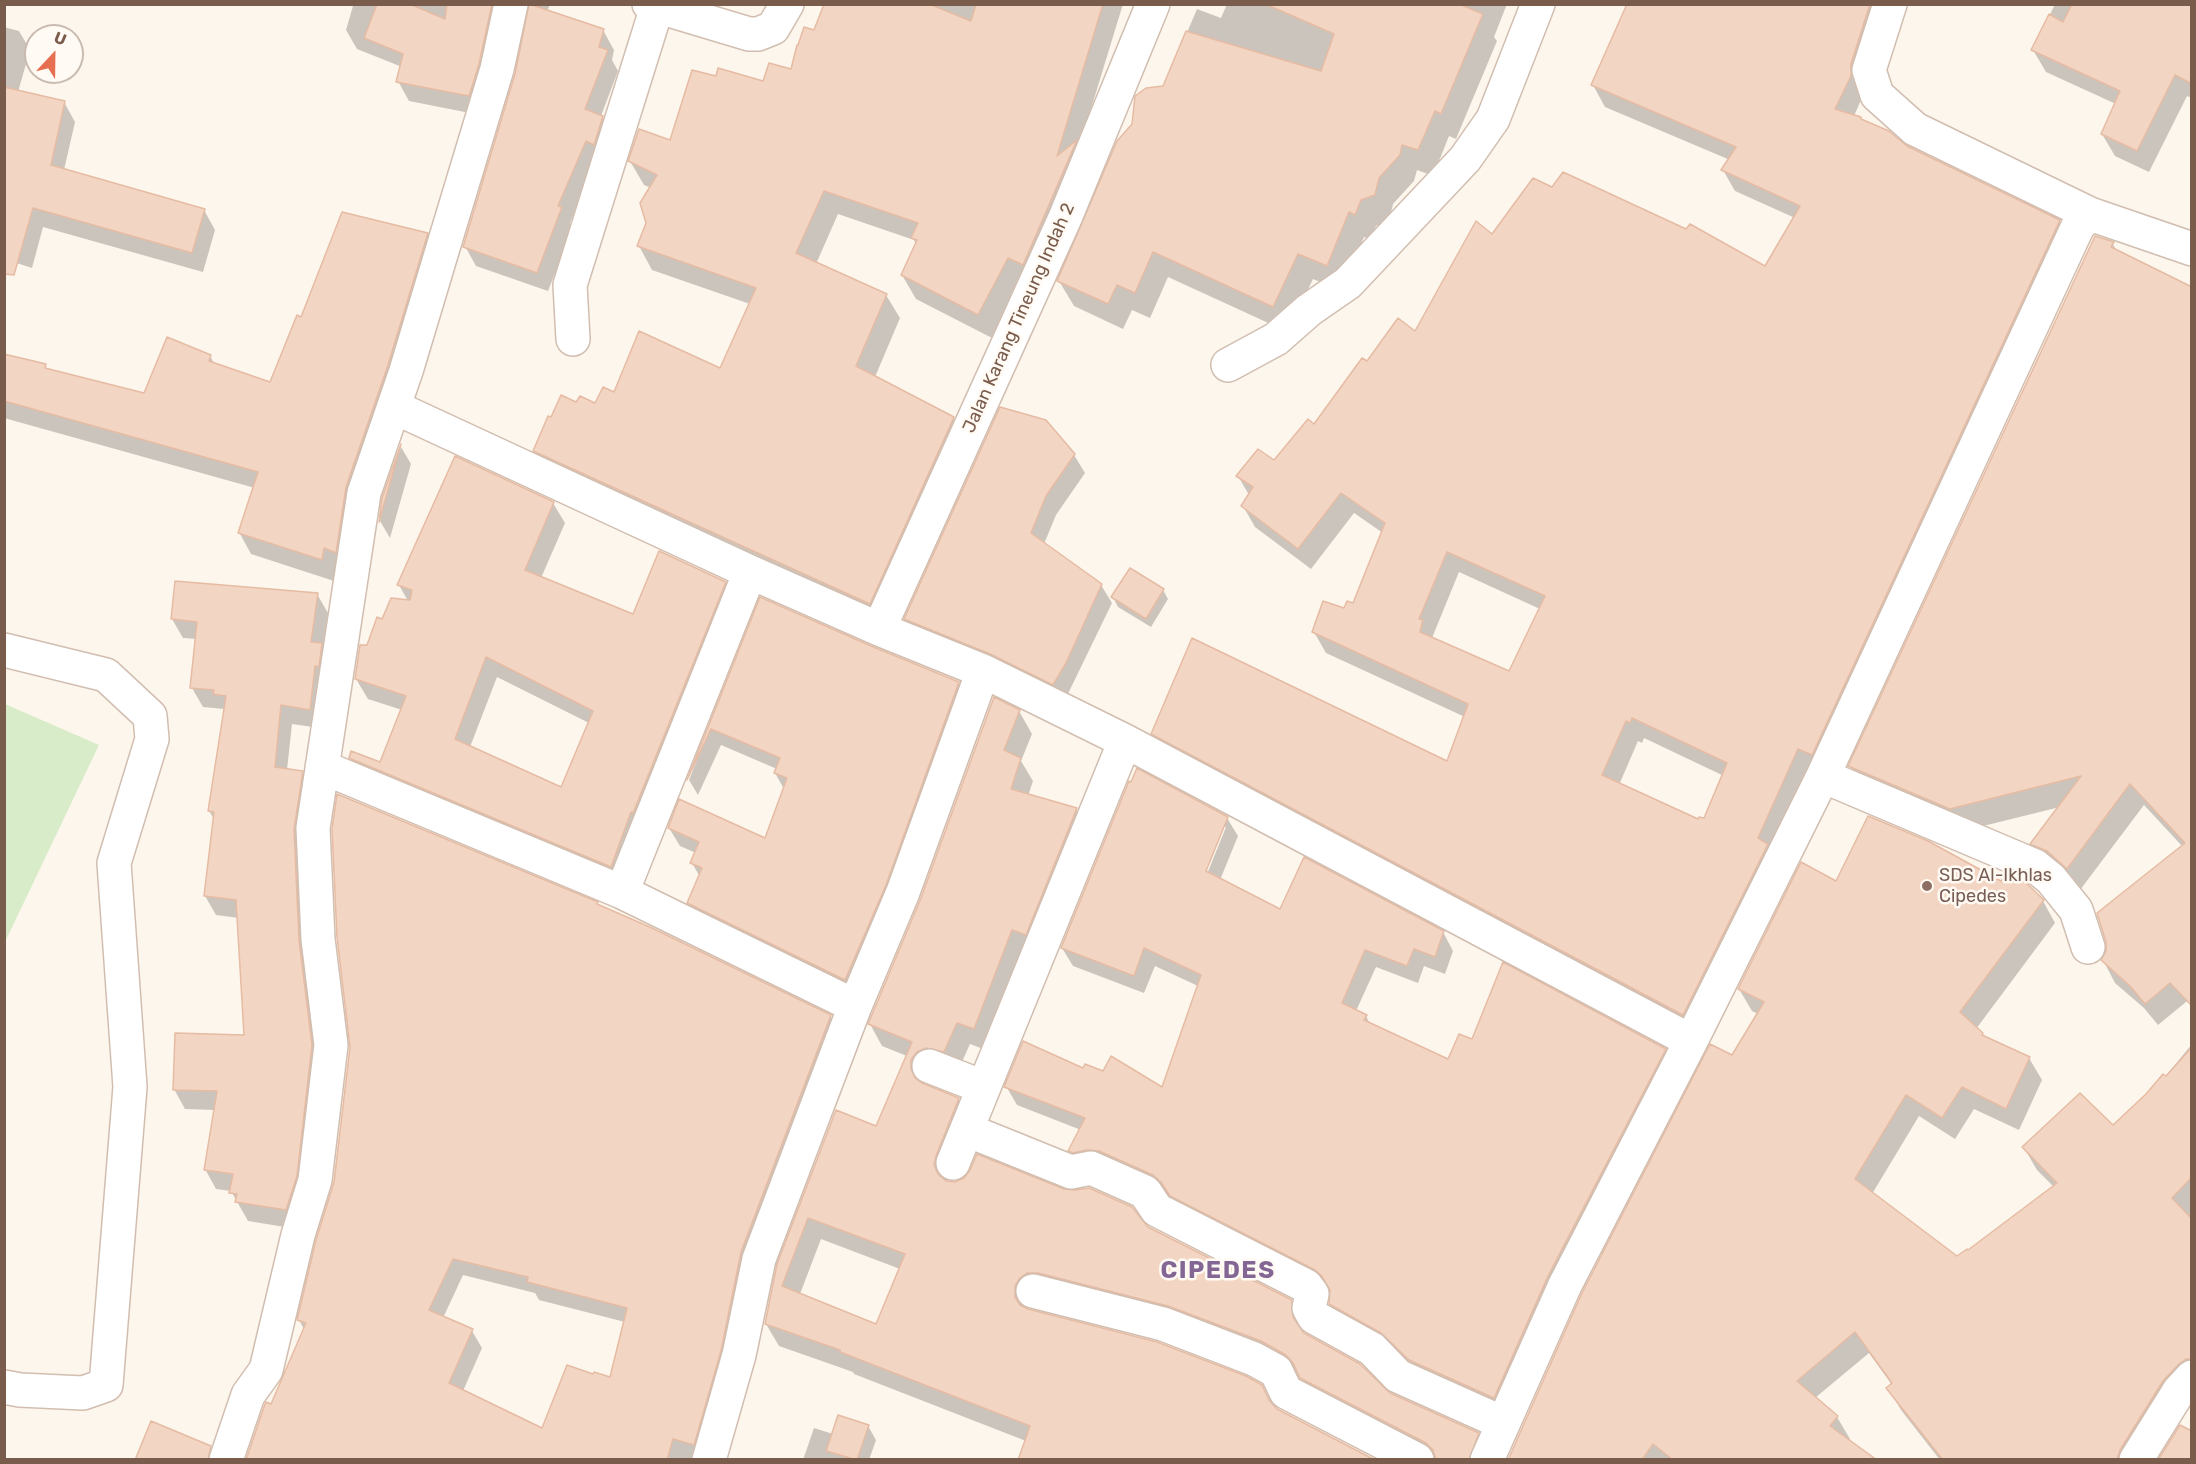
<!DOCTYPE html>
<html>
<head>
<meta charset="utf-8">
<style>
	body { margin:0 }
	#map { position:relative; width:2196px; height:1464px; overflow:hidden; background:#fdf6ec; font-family:Rubik,sans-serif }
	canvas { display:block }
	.frame { position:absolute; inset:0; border:6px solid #7a5c4d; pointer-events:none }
	.north { position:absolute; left:24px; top:24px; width:60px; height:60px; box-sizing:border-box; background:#fffaf3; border:2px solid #cabbb1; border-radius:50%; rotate:22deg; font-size:16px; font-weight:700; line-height:24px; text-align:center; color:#7a5c4d }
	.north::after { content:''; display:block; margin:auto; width:21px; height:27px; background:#e76f51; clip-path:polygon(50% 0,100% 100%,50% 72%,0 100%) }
</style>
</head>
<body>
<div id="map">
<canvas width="2196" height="1464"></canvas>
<div class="frame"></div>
<div class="north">U</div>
</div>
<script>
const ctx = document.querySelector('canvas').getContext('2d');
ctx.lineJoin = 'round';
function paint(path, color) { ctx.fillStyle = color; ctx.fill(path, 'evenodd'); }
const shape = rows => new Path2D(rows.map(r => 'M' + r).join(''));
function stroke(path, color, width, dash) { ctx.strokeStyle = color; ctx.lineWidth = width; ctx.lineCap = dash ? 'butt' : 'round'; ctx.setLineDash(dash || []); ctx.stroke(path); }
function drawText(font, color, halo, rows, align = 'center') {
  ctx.font = font + ' Rubik,sans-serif'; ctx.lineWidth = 5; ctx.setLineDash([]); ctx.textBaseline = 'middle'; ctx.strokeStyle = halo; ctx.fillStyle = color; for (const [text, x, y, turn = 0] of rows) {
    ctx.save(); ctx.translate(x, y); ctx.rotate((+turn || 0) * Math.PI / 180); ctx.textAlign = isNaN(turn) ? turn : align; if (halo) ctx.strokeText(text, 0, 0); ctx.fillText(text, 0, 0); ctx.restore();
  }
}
const green = shape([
	[5,704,99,745,5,942]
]);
const shadow = shape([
	[344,4,550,4,547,12,603,30,614,50,612,60,618,71,601,116,614,137,598,159,570,223,573,228,548,291,476,266,465,246,516,75,531,7,526,5,480,115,409,101,398,81,402,67,357,49,346,30,353,6],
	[825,4,1123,4,1079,148,1021,281,992,338,916,299,902,275,916,244,914,240,838,214,816,264,886,295,900,318,875,377,953,418,967,442,883,627,548,474,535,451,551,419,577,404,596,405,721,370,750,304,652,270,639,246,647,223,651,188,644,185,630,161,671,142,717,78,764,83,792,70,815,32],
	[1227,4,1507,4,1494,37,1497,41,1456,139,1449,136,1433,176,1417,170,1414,181,1393,204,1389,221,1376,226,1370,240,1364,237,1342,291,1313,279,1288,332,1168,277,1150,318,1132,310,1123,329,1074,306,1059,281,1124,181,1197,9,1221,18],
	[1629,4,1903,4,1854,116,1906,147,2059,221,2071,243,1695,1036,1165,755,1153,734,1448,763,1465,717,1326,653,1314,632,1354,605,1383,533,1354,513,1311,569,1255,527,1243,506,1249,495,1238,476,1274,462,1314,426,1368,363,1416,333,1492,236,1766,268,1795,218,1735,191,1723,170,1730,160,1605,107,1593,85],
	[1459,572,1540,609,1510,673,1432,638],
	[1644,738,1724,776,1704,820,1699,821,1619,785,1638,741,1642,743],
	[2055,4,2183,4,2192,8,2192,98,2187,96,2149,172,2115,156,2102,134,2116,104,2046,72,2033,50],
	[4,27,19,31,30,50,18,92,64,102,75,122,64,170,204,210,215,230,203,272,43,227,32,268,4,259],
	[427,234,439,255,347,573,335,568,334,581,251,554,239,532,255,488,4,418,4,355,45,366,47,370,145,395,210,356,215,365,271,384,302,319],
	[2112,243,2117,251,2192,289,2192,997,2158,1025,2144,1008,2115,983,2103,960,2182,846,2144,805,2080,890,2045,866,2032,844,2060,807,1963,831,1863,788,1850,766],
	[401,447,411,464,390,538,380,521,384,498],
	[1074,455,1085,473,1056,515,1044,544,1101,585,1112,603,1064,702,916,637,906,619],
	[553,503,565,523,541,578,634,616,725,583,737,603,622,886,362,778,350,758,381,763,402,710,368,699,356,679,368,647,383,620,408,601,399,585],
	[497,677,589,723,562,789,470,747],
	[1163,590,1168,599,1151,627,1118,607,1113,597],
	[317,594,328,613,323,647,332,663,320,728,292,724,287,770,302,772,313,792,322,1065,297,1229,248,1221,231,1191,216,1189,205,1169,215,1110,185,1109,174,1089,245,1036,239,918,216,915,205,896,214,819,209,811,224,709,203,707,192,688,197,639,183,638,172,619],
	[761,599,871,648,958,683,968,701,856,997,699,920,688,903,700,877,692,863,696,853,680,846,669,828,766,840,784,789,775,773,777,769,721,745,698,795,689,780],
	[1019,711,1032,734,1021,761,1033,781,1028,796,1076,810,1089,832,986,1050,970,1044,957,1073,929,1074,923,1082,923,1085,958,1099,971,1121,947,1182,1148,1228,1291,1301,1304,1323,1304,1335,1389,1394,1478,1434,1490,1456,1489,1460,1429,1460,1315,1400,1300,1377,1277,1364,1032,1300,1027,1310,1157,1343,1026,1441,854,1374,853,1372,779,1346,766,1324,837,1112,877,1128,907,1056,882,1046,870,1024],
	[821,1239,900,1269,877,1326,800,1294],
	[1227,818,1238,836,1220,880,1281,911,1443,932,1453,951,1445,974,1424,966,1418,983,1376,967,1356,1011,1366,1016,1371,1026,1449,1061,1472,1041,1665,1050,1675,1068,1504,1416,1421,1378,1341,1322,1331,1304,1332,1292,1327,1288,1182,1214,1173,1200,1165,1193,1081,1169,1070,1151,1081,1130,1017,1105,1006,1086,1084,1070,1104,1073,1163,1089,1198,986,1155,966,1144,993,1073,966,1062,948],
	[1223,827,1226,827,1205,879,1202,878],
	[1837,883,2002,883,2043,901,2055,923,1976,1029,1984,1038,2029,1058,2042,1080,2019,1130,1974,1109,1955,1139,1919,1116,1872,1194,1957,1258,1968,1253,2055,1188,2037,1170,2024,1148,2113,1127,2165,1077,2192,1044,2192,1386,2140,1460,1940,1460,1901,1410,1888,1388,1892,1385,1869,1353,1815,1398,1837,1417,1850,1439,1848,1441,1875,1460,1509,1460,1732,1057,1758,1014,1752,1011,1739,989],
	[598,906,830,1016,840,1034,705,1460,248,1460,304,1329,299,1320],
	[463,1275,535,1293,539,1300,625,1322,611,1379,594,1376,542,1430,463,1391,482,1348,472,1331,443,1318],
	[868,1426,876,1440,869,1460,803,1460,814,1428,833,1434]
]);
const building = shape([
	[377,4,410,4,445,19,447,4,492,4,479,64,469,96,396,82,403,54,364,38,377,4],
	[529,4,604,29,599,47,608,50,585,109,603,116,594,145,586,141,558,206,562,207,537,273,463,247,515,74,529,4],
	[824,4,929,4,971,21,976,4,1103,4,1057,156,1077,140,1023,265,1008,258,978,315,901,275,917,240,911,238,918,223,824,191,796,253,887,294,856,366,954,417,870,604,533,451,548,416,551,417,561,395,576,402,580,396,595,403,603,387,614,392,639,331,720,368,756,288,637,246,646,223,640,203,657,175,628,161,639,129,670,140,692,70,716,76,718,68,763,81,769,63,791,69,797,45,798,45,804,27,814,30,824,4],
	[1265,4,1459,4,1483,14,1441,114,1435,111,1418,150,1402,145,1400,155,1379,178,1375,195,1361,200,1355,215,1349,212,1327,266,1298,254,1273,307,1153,252,1135,293,1117,285,1108,304,1057,281,1117,141,1132,124,1135,96,1146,88,1163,86,1186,31,1321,71,1334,34,1265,4],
	[1627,4,1870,4,1851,64,1851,76,1835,109,1861,117,1861,119,1889,131,1907,146,2060,220,1812,755,1798,749,1758,838,1768,844,1683,1015,1151,734,1192,638,1447,761,1468,704,1312,632,1323,601,1344,608,1347,601,1353,603,1385,523,1341,493,1298,549,1241,506,1253,487,1236,476,1258,449,1274,460,1308,419,1314,424,1362,358,1367,361,1398,318,1415,331,1476,221,1492,234,1533,178,1552,187,1563,172,1686,229,1690,224,1765,266,1800,206,1721,170,1736,147,1591,85,1627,4],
	[1447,552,1545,596,1509,671,1420,632,1423,620,1419,619,1447,552],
	[1632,718,1727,763,1704,818,1699,817,1698,819,1602,775,1626,721,1630,723,1632,718],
	[2072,4,2192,4,2192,84,2175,75,2137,151,2101,134,2120,91,2031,50,2049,14,2063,22,2072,4],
	[4,87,65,101,51,165,205,209,192,253,33,208,14,275,4,274,4,87],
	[342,212,428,233,388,365,346,487,336,553,324,548,322,560,238,533,258,472,4,401,4,354,46,364,45,368,144,393,167,337,211,355,209,361,270,382,297,315,301,317,342,212],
	[2095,236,2114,242,2111,247,2192,287,2192,1006,2170,983,2145,1004,2130,986,2101,960,2106,951,2106,942,2097,913,2185,843,2130,784,2067,869,2047,851,2030,844,2081,776,1950,809,1848,766,2095,236],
	[1000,407,1046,420,1075,454,1046,496,1031,533,1102,584,1066,663,1053,685,990,654,904,619,1000,407],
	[401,444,379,522,382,498,401,444],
	[455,456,554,502,525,570,633,614,659,551,726,582,633,813,631,812,611,867,349,758,351,751,380,762,406,696,355,679,360,645,367,645,377,617,382,619,391,598,410,600,412,590,397,585,455,456],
	[486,657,593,711,561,787,455,739,486,657],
	[1130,568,1164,589,1146,619,1111,597,1130,568],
	[175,581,318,593,311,642,322,643,319,667,315,666,310,710,281,705,275,767,303,771,294,829,299,940,312,1045,297,1176,286,1210,235,1202,237,1194,229,1193,233,1174,204,1170,217,1091,173,1090,175,1033,244,1035,236,900,204,896,214,812,208,811,226,696,213,694,214,690,190,688,197,622,171,619,175,581],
	[760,597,871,646,959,682,886,885,845,980,687,903,702,868,690,863,699,842,668,828,679,799,765,838,787,778,774,773,780,758,711,729,687,780,760,597],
	[994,697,1020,710,1004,750,1021,758,1011,789,1077,808,1026,935,1012,930,974,1029,957,1023,944,1052,926,1048,917,1052,911,1060,911,1069,915,1078,922,1083,959,1098,936,1156,934,1165,938,1174,946,1181,955,1182,964,1178,970,1170,977,1154,1064,1189,1075,1190,1089,1188,1132,1207,1148,1227,1292,1300,1293,1317,1304,1333,1360,1364,1390,1393,1479,1433,1469,1460,1436,1460,1433,1450,1426,1443,1300,1378,1293,1363,1286,1355,1261,1341,1168,1306,1038,1273,1027,1273,1020,1278,1015,1286,1015,1297,1020,1305,1028,1309,1157,1342,1246,1376,1262,1385,1269,1400,1277,1409,1375,1460,1018,1460,1030,1426,840,1352,840,1350,765,1324,777,1264,836,1110,876,1126,912,1042,868,1024,921,898,994,697],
	[808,1218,905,1254,876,1324,782,1286,808,1218],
	[1137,768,1228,817,1206,871,1280,909,1304,857,1444,931,1435,957,1414,949,1407,966,1365,950,1342,1003,1367,1015,1364,1020,1448,1059,1459,1034,1472,1039,1503,962,1666,1049,1548,1276,1494,1398,1409,1360,1381,1333,1329,1304,1330,1290,1321,1275,1315,1270,1170,1196,1161,1182,1153,1175,1099,1151,1087,1150,1073,1153,1068,1151,1085,1118,1004,1087,1023,1041,1083,1068,1085,1064,1103,1071,1111,1056,1162,1087,1201,975,1144,948,1134,976,1061,948,1129,781,1131,782,1137,768],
	[337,794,598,902,597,904,652,928,831,1015,741,1252,721,1351,694,1445,673,1439,667,1460,246,1460,265,1404,266,1402,271,1404,306,1323,297,1320,316,1240,334,1182,350,1047,337,937,332,829,337,794],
	[453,1259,528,1277,527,1282,627,1308,610,1377,594,1372,593,1374,567,1365,542,1428,449,1383,473,1329,429,1310,453,1259],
	[1868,816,1928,841,2001,881,2007,874,2025,882,2044,900,1960,1012,1983,1033,1982,1035,2030,1057,2006,1109,1962,1087,1942,1118,1906,1095,1855,1179,1957,1256,1967,1249,1968,1250,2057,1183,2022,1147,2080,1093,2113,1125,2146,1094,2163,1074,2166,1076,2192,1047,2192,1177,2172,1198,2192,1219,2192,1359,2186,1359,2179,1364,2163,1381,2120,1450,2117,1460,1943,1460,1886,1388,1892,1383,1855,1332,1797,1381,1838,1416,1830,1426,1877,1460,1673,1460,1653,1444,1642,1460,1508,1460,1582,1293,1710,1044,1732,1055,1764,1002,1738,989,1801,862,1836,881,1868,816],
	[838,1415,869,1425,857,1460,826,1451,838,1415],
	[151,1421,211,1446,208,1460,135,1460,151,1421],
	[2180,1425,2192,1431,2192,1460,2158,1460,2180,1425]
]);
const street = shape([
	[649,4,749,34,758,34,773,28,787,4],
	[1890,4,1869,70,1877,95,1915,129,2090,214,2192,249],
	[573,339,570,285,657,7],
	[1228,365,1276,339,1309,310,1348,283,1465,159,1493,119,1538,4],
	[394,407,750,572,879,629,983,671,1046,702,1125,741,1691,1041],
	[879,629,1065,218,1153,4],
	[4,650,106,675,150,716,152,739,114,863,130,1087,106,1385,83,1393,20,1390,4,1387],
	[322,767,622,892,855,1006],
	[1823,776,2035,866,2051,879,2076,910,2088,947],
	[622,892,750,572],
	[929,1066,983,1087],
	[967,1130,1071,1172,1091,1168,1145,1192,1157,1210,1306,1286,1312,1294,1309,1308,1314,1317,1372,1349,1398,1376,1503,1423],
	[953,1163,1125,741],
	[1033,1291,1163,1324,1254,1359,1276,1371,1286,1392,1417,1460],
	[226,1460,248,1395,266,1370,298,1235,315,1180,331,1045,318,939,313,828,364,493,406,371,439,261,497,69,511,4],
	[709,1460,739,1355,759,1259,855,1006,903,892,983,671],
	[1487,1460,1565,1285,1691,1041,1823,776,2078,226,2090,214],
	[2136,1460,2179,1391,2192,1377]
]);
const markers = [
	[1927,886,6,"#8d6e63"]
];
const streetNames = [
	["Jalan Karang Tineung Indah 2",1019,318,-66]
];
const educationNames = [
	["SDS Al-Ikhlas",1939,876],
	["Cipedes",1939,897]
];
const districtNames = [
	["CIPEDES",1218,1271]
];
paint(green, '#d8ecc9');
paint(shadow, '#0003');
paint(building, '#f3d5c3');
stroke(building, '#e6bba3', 1.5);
stroke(street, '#d1beb0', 36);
stroke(street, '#fff', 33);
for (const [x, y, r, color] of markers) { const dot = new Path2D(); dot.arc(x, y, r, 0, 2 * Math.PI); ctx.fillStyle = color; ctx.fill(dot); stroke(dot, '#fffaf3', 2); }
drawText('18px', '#7a5c4d', '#fffaf3', streetNames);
drawText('18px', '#785e54', '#fffaf3', educationNames, 'left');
ctx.letterSpacing = '1.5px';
drawText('bold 24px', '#846695', '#fffaf3', districtNames);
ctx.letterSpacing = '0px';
</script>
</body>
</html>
